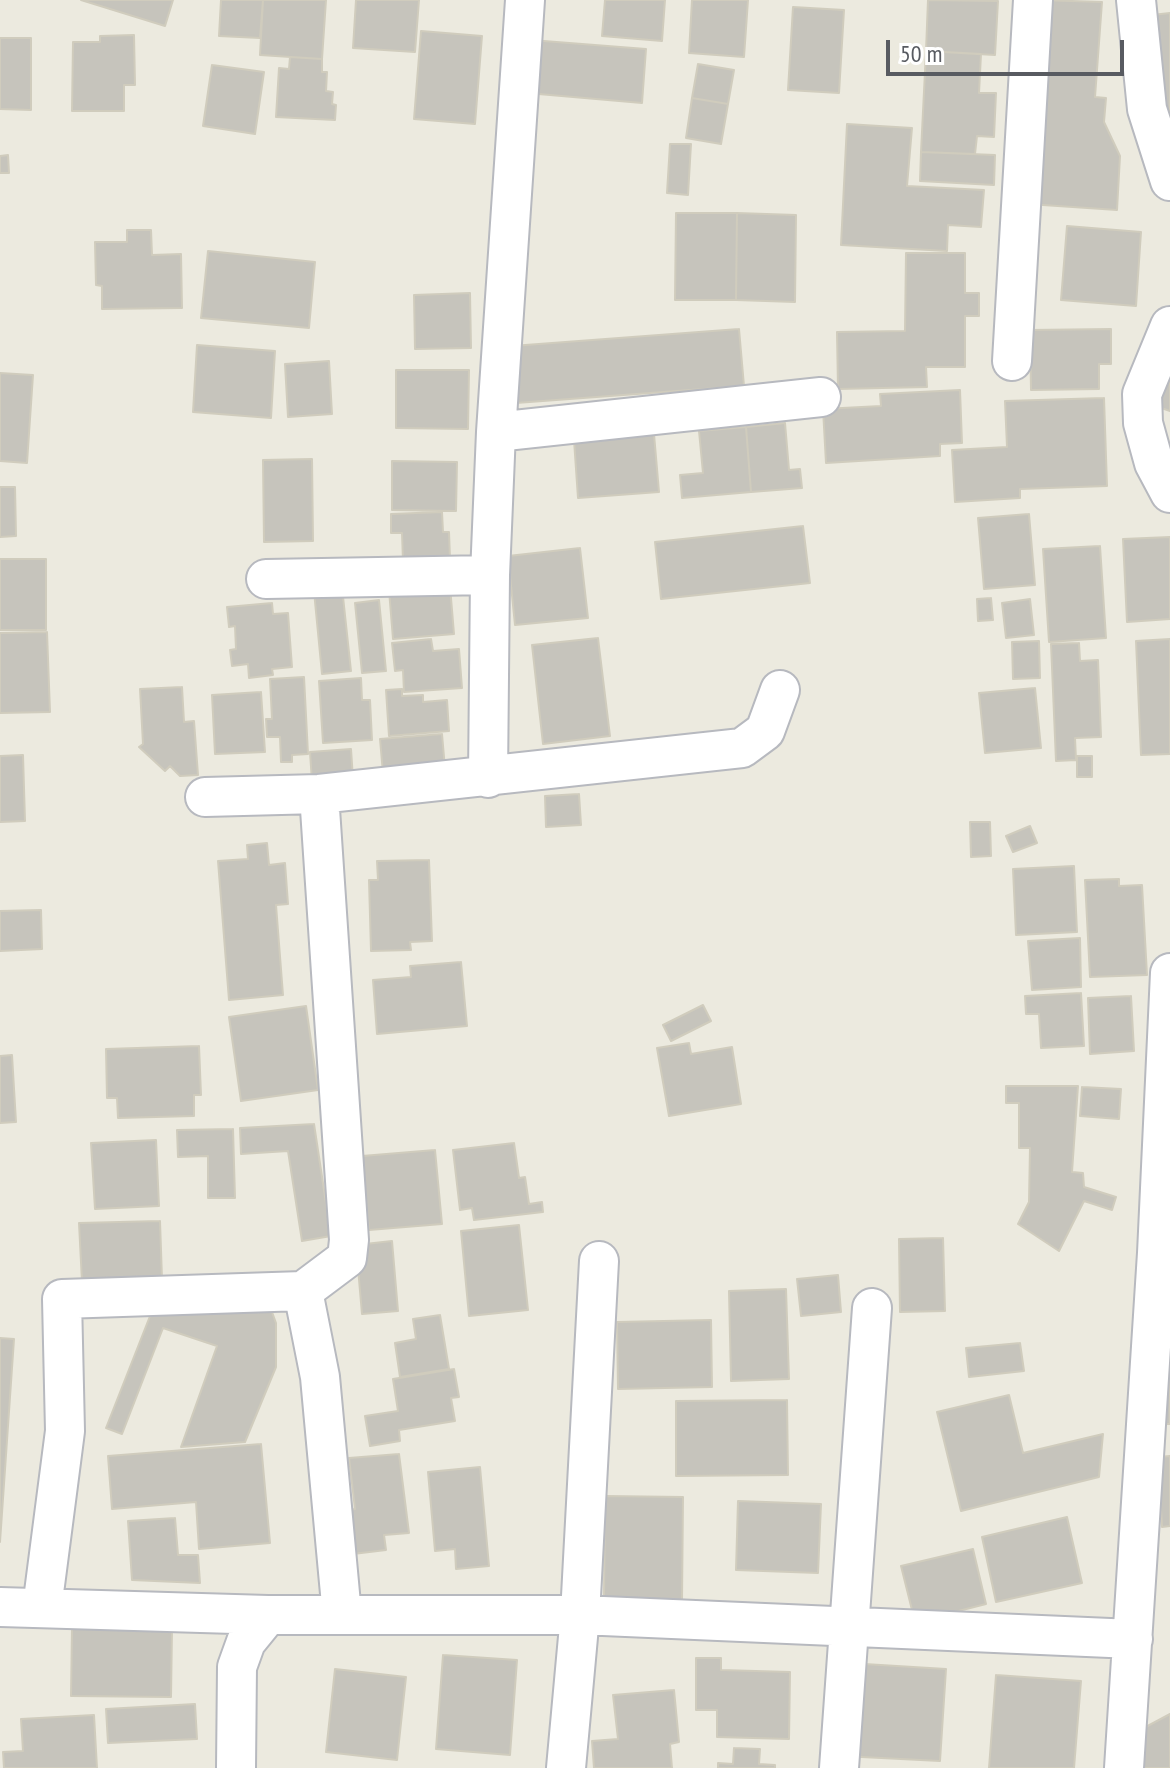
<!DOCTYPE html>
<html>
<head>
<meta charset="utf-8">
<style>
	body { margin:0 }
	#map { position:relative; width:1170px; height:1768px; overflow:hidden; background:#eceadf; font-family:"PT Sans Narrow",sans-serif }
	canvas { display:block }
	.scale { position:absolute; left:886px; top:40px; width:238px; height:36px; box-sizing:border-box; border:4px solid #585b61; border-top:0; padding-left:10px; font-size:24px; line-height:28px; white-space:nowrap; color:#585b61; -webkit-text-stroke:6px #fff; paint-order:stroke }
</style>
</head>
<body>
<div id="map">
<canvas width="1170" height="1768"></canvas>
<div class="scale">50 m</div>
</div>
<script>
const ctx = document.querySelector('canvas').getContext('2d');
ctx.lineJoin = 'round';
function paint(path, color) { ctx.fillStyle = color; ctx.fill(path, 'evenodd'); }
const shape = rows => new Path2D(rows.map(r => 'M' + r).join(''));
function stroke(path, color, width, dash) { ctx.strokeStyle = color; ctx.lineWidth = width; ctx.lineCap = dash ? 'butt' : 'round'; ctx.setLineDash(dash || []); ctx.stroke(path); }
const building = shape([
	[81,0,173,0,165,26,81,0],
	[221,0,263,0,260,38,219,36,221,0],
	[263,0,326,0,322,59,260,55,263,0],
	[356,0,419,0,415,52,353,48,356,0],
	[605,0,665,0,662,41,602,36,605,0],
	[692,0,748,0,744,57,689,53,692,0],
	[928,0,998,1,995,55,926,51,928,0],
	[1041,0,1102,2,1095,97,1106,98,1104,122,1120,156,1117,210,1028,204,1041,0],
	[793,7,844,10,839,93,788,90,793,7],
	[1170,13,1170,132,1143,16,1170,13],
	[421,31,482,36,475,124,414,119,421,31],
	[134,35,135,85,124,85,124,111,72,111,73,42,100,42,100,36,134,35],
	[0,38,31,38,31,110,0,109,0,38],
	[531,40,646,49,642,103,527,93,531,40],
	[926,51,981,54,979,93,996,93,994,137,977,136,975,154,921,152,926,51],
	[290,57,322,59,322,72,327,72,326,91,333,92,332,104,336,105,335,120,276,117,279,68,289,69,290,57],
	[698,64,734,70,728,104,692,98,698,64],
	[212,65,264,72,255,134,203,126,212,65],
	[692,98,728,104,721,144,686,138,692,98],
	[847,124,912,128,907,186,984,190,981,227,948,225,947,251,841,245,847,124],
	[670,144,691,144,688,195,667,193,670,144],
	[921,152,995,155,994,185,920,181,921,152],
	[8,155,9,173,0,173,0,156,8,155],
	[676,213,737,213,736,300,675,300,676,213],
	[737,213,796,215,795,302,736,300,737,213],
	[1067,226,1141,232,1136,306,1061,300,1067,226],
	[127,230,151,230,152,255,181,254,182,308,102,309,102,286,96,285,95,242,127,242,127,230],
	[208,251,315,262,309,328,201,318,208,251],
	[906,253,965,253,965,293,979,293,979,316,965,316,965,367,926,367,927,387,838,389,837,332,905,331,906,253],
	[470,293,471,348,415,349,414,295,470,293],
	[739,329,744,386,516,403,512,346,739,329],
	[1111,329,1111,364,1099,364,1099,389,1031,390,1030,330,1111,329],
	[197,345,275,351,271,418,193,412,197,345],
	[1170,360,1170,411,1147,403,1170,360],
	[329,361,332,414,288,417,285,364,329,361],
	[396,370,469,370,468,429,396,428,396,370],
	[0,373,33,375,27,463,0,461,0,373],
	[960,390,962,443,940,444,940,456,826,463,823,409,881,406,880,394,960,390],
	[1104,398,1107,486,1020,489,1020,498,955,502,952,450,1007,447,1005,401,1104,398],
	[785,423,789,470,800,469,802,488,751,492,746,427,785,423],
	[746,427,751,492,682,498,680,475,703,473,699,431,746,427],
	[654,434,659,492,578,498,574,440,654,434],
	[312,459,313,541,264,542,263,460,312,459],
	[392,461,457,462,456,511,392,510,392,461],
	[0,487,15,487,16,536,0,537,0,487],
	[442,512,443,532,449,532,450,559,403,561,402,533,391,533,391,514,442,512],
	[1029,514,1035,585,984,589,978,518,1029,514],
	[803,526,810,583,661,599,655,542,803,526],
	[1170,537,1170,619,1127,622,1123,539,1170,537],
	[1100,546,1106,638,1049,642,1043,549,1100,546],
	[580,548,588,618,515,625,508,556,580,548],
	[0,559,46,559,46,630,0,630,0,559],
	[341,578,351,671,322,674,313,581,341,578],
	[450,586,454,634,393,639,389,590,450,586],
	[991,598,993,620,978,621,977,599,991,598],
	[1030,599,1034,635,1006,638,1002,603,1030,599],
	[379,600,386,671,362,673,355,603,379,600],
	[272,603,273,614,288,613,292,667,272,669,273,675,249,678,248,664,232,666,230,650,236,649,235,626,229,627,227,607,272,603],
	[47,632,50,712,0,713,0,633,47,632],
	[598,638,610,736,543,744,532,645,598,638],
	[431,639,433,651,459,649,462,688,404,692,403,670,395,671,392,643,431,639],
	[1170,639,1170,754,1141,755,1136,641,1170,639],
	[1039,641,1040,678,1013,679,1012,642,1039,641],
	[1079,643,1080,661,1098,660,1101,737,1075,738,1076,760,1056,761,1051,644,1079,643],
	[304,677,308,754,292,755,292,762,281,762,280,737,267,737,266,719,272,719,270,679,304,677],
	[361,678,362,700,370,700,372,740,323,743,319,681,361,678],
	[182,687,184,722,194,721,198,775,180,776,170,766,165,771,139,747,143,744,140,689,182,687],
	[1035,688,1041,748,985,753,979,693,1035,688],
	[402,689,402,696,423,695,423,702,447,700,449,731,389,736,386,690,402,689],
	[261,692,265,752,215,754,212,695,261,692],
	[442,734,446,780,384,785,380,739,442,734],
	[351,749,353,779,312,782,310,752,351,749],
	[23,755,25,821,0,822,0,756,23,755],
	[1077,756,1092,756,1092,777,1077,777,1077,756],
	[579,794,581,825,546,827,545,796,579,794],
	[970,822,990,822,991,856,971,857,970,822],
	[1030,826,1037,843,1013,852,1006,836,1030,826],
	[267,843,269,865,285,863,288,904,276,905,283,995,229,1000,218,861,248,859,247,845,267,843],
	[429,860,432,941,410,942,411,950,371,951,369,880,378,880,377,861,429,860],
	[1074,866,1077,932,1016,935,1013,869,1074,866],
	[1119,879,1119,886,1142,885,1147,975,1090,977,1085,880,1119,879],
	[41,910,42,949,0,951,0,911,41,910],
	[1080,938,1081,987,1032,990,1028,941,1080,938],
	[461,962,467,1026,377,1034,373,980,411,977,410,966,461,962],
	[1081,993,1084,1046,1041,1048,1039,1014,1026,1014,1025,996,1081,993],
	[1131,996,1134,1051,1090,1054,1088,998,1131,996],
	[703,1005,711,1021,671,1041,663,1025,703,1005],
	[306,1006,318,1090,241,1101,229,1017,306,1006],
	[689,1043,691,1054,732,1047,741,1104,669,1116,657,1048,689,1043],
	[199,1046,201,1095,194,1095,194,1116,118,1118,117,1098,107,1098,106,1049,199,1046],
	[12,1055,16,1122,0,1123,0,1056,12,1055],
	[1006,1086,1078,1086,1072,1172,1083,1173,1084,1187,1116,1197,1112,1210,1084,1201,1059,1251,1018,1224,1029,1202,1030,1148,1019,1148,1019,1103,1006,1103,1006,1086],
	[1082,1087,1121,1089,1119,1119,1080,1116,1082,1087],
	[314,1124,331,1236,302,1241,288,1151,241,1154,240,1128,314,1124],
	[233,1129,235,1198,208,1198,208,1156,178,1157,177,1130,233,1129],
	[156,1140,159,1206,95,1209,91,1143,156,1140],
	[514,1143,519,1178,525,1177,529,1204,542,1202,543,1212,474,1220,472,1208,460,1210,453,1150,514,1143],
	[435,1150,442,1224,369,1230,362,1156,435,1150],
	[160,1221,162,1279,82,1282,79,1223,160,1221],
	[519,1225,528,1310,469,1316,461,1231,519,1225],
	[943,1238,945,1311,900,1312,899,1239,943,1238],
	[392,1241,398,1311,362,1314,356,1245,392,1241],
	[838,1275,841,1312,801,1316,797,1279,838,1275],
	[786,1289,789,1379,731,1381,729,1291,786,1289],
	[263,1310,272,1312,276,1323,276,1367,245,1442,181,1447,217,1346,163,1328,122,1434,106,1428,152,1311,263,1310],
	[440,1315,449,1369,400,1377,395,1343,416,1339,413,1319,440,1315],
	[711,1320,712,1387,618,1389,617,1322,711,1320],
	[0,1338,14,1339,0,1542,0,1338],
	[1020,1343,1024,1371,969,1377,966,1348,1020,1343],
	[454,1369,459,1397,451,1398,455,1421,399,1430,400,1441,370,1446,365,1416,398,1411,393,1379,454,1369],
	[1162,1370,1170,1370,1170,1424,1156,1424,1162,1370],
	[1009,1395,1023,1453,1103,1434,1099,1477,961,1511,937,1412,1009,1395],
	[787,1400,788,1475,676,1476,676,1401,787,1400],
	[261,1444,270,1543,199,1549,196,1502,112,1509,108,1456,261,1444],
	[399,1454,409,1533,384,1535,386,1550,353,1554,347,1510,355,1509,349,1458,399,1454],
	[1170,1456,1170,1526,1162,1527,1158,1457,1170,1456],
	[480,1467,489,1566,456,1569,455,1549,435,1551,428,1472,480,1467],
	[605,1496,683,1497,682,1600,604,1599,605,1496],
	[738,1501,821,1504,818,1573,736,1570,738,1501],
	[1067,1517,1082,1583,996,1602,982,1537,1067,1517],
	[175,1518,178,1555,198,1555,200,1583,132,1580,128,1521,175,1518],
	[973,1549,986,1604,915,1622,901,1566,973,1549],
	[72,1628,172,1629,171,1697,71,1696,72,1628],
	[443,1655,517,1660,510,1755,436,1749,443,1655],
	[696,1658,721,1658,721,1670,790,1672,789,1739,717,1737,717,1710,696,1710,696,1658],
	[848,1663,946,1669,940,1761,842,1756,848,1663],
	[335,1669,406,1677,397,1760,326,1752,335,1669],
	[996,1675,1081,1681,1074,1768,989,1768,996,1675],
	[674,1690,679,1742,670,1744,672,1768,594,1768,592,1741,618,1739,613,1695,674,1690],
	[195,1704,197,1739,108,1743,106,1709,195,1704],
	[1170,1714,1170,1768,1133,1768,1142,1729,1170,1714],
	[94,1715,97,1768,4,1768,3,1752,23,1751,21,1719,94,1715],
	[734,1748,760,1749,759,1764,775,1765,775,1768,718,1768,718,1763,733,1764,734,1748]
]);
const minor = shape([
	[1136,0,1147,109,1170,181],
	[1170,326,1142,394,1143,423,1154,463,1170,493],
	[1012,361,1033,0],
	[496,432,821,397],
	[266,579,490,575],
	[488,778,490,575,496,432,525,0],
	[319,794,349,1240,347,1258,303,1291,320,1377,342,1615],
	[205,797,319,794,742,748,765,731,780,690],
	[0,1607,268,1615,580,1615,1133,1639],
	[42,1608,65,1431,62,1299,303,1291],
	[236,1768,237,1667,246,1642,268,1615],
	[566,1768,580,1615,599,1261],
	[839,1768,872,1308],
	[1124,1768,1157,1253,1170,973]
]);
paint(building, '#c6c4bc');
stroke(building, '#d0ccbd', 2);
stroke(minor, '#b7b9bf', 42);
stroke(minor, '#fff', 38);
</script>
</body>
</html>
